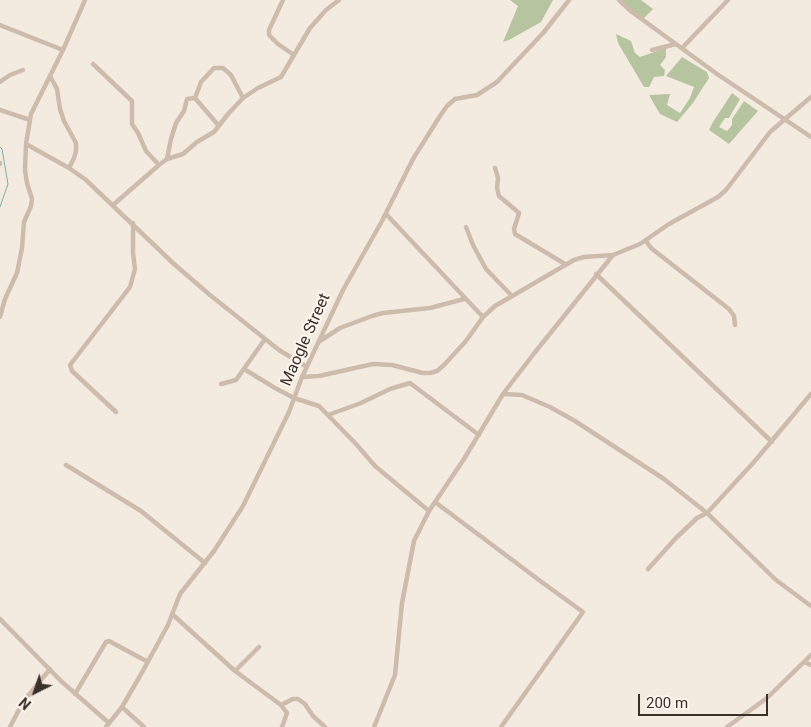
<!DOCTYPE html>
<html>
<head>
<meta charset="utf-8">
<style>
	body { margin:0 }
	#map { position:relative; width:811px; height:727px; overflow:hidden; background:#f4ebe0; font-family:Roboto,sans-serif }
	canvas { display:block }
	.north { position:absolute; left:10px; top:667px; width:50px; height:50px; -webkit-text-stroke:4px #fbf5ed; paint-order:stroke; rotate:221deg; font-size:14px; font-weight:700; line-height:20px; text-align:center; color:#3a302a }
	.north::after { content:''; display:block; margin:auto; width:18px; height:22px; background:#3a302a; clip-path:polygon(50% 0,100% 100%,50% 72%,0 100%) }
	.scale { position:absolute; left:638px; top:694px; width:130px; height:22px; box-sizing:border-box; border:2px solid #3a302a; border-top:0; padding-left:6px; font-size:15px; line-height:18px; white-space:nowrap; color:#3a302a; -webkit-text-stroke:4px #fbf5ed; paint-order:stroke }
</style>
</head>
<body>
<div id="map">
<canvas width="811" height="727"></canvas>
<div class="north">N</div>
<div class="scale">200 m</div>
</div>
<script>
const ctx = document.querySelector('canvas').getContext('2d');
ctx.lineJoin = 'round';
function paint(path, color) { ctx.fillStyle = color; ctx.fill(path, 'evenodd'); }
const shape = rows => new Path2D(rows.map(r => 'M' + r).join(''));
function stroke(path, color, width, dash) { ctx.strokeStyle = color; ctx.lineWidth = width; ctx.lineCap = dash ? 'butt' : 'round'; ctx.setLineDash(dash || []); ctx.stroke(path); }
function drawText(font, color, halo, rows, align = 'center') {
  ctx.font = font + ' Roboto,sans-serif'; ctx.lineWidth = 4.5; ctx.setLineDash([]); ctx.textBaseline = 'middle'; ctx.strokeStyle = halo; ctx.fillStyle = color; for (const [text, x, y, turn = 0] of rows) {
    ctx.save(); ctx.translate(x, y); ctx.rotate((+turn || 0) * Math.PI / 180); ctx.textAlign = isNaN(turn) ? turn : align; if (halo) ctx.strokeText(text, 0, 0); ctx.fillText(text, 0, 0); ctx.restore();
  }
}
const green = shape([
	[510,0,553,0,541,22,509,40,503,42,518,6],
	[622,0,641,0,653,9,642,20],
	[616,34,631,41,635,53,640,57,666,48,666,57,660,65,665,70,664,76,654,77,649,87,644,87,618,43],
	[682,57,707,72,709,78,693,103,677,122,660,114,649,95,670,94,667,105,680,113,690,98,694,87,666,76],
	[732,93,740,99,729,118,725,118,719,127,727,131,732,125,732,119,744,101,758,111,729,144,709,130,713,122]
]);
const stream = shape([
	[0,147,2,149,8,184,0,207]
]);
const minor = shape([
	[283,0,269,30,269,35,278,44,294,55],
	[619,0,632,12,717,74,811,137],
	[0,25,63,50],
	[682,48,728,0],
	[652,50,676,44],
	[93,64,132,101,132,124,138,133,146,151,159,165],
	[50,76,57,89,60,109,64,121,76,143,76,151,74,158,69,168],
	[0,82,10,75,23,70],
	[0,110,30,120],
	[219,126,195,98,201,82,214,68,223,68,231,75,243,98],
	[26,144,69,168,86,180,174,264,210,295,279,350,307,367],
	[167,159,171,139,176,123,184,111,187,99,195,98],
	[0,163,0,164],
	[495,168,498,178,497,188,499,196,519,213,514,229,515,234,565,264],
	[113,205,159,165,167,159,183,154,197,142,214,132,228,114,243,98,258,88,281,77,310,28,326,10,339,0],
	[386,214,483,317],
	[466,227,473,245,486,269,512,296],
	[646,241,651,248,729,309,734,316,735,325],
	[596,274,772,442],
	[0,317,5,299,17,273,22,248,24,222,31,206,32,199,27,183,25,170,26,144,31,114,63,50,85,0],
	[320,341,340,328,372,316,383,313,430,308,464,299],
	[244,369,275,388,294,398,319,406,356,444,375,466,429,511],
	[302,377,319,376,373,364,392,365,423,373,430,373,437,371,444,365,466,341,483,317,495,306,574,260,584,257,613,255],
	[221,384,236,380,265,339],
	[503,394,522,395,550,407,575,421,664,479,707,513,776,580,811,606],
	[116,412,72,371,70,365,130,287,135,269,133,253,133,223],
	[328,415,361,403,390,389,410,383,479,435],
	[66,465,141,511,205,563],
	[435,502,543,583,583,612,501,727],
	[648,569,676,538,697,518,707,513,754,462,811,394],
	[172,614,235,671,281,705,287,713,282,727],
	[0,619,62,682,109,723],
	[804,662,811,665],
	[235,671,259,647],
	[75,694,106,642,109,641,148,662],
	[281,705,293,699,298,699,305,704,313,716,325,727],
	[122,707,144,727],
	[10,727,23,702,50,669],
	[106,727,122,707,140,676,168,625,180,594,214,551,243,506,289,412,302,377,343,290,382,221,413,159,440,116,447,106,455,99,477,95,497,82,544,32,569,0],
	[374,727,395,675,402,603,414,541,429,511,464,459,503,394,532,356,613,255,640,244,669,224,718,197,726,190,770,132,811,97],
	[727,727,767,698,811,655]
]);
const streetNames = [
	["Maogle Street",306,340,-66]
];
paint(green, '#b6c49f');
stroke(stream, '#7eaeb2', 1);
stroke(minor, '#cdbbab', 4.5);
drawText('16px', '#3a302a', '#fbf5ed', streetNames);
</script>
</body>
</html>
